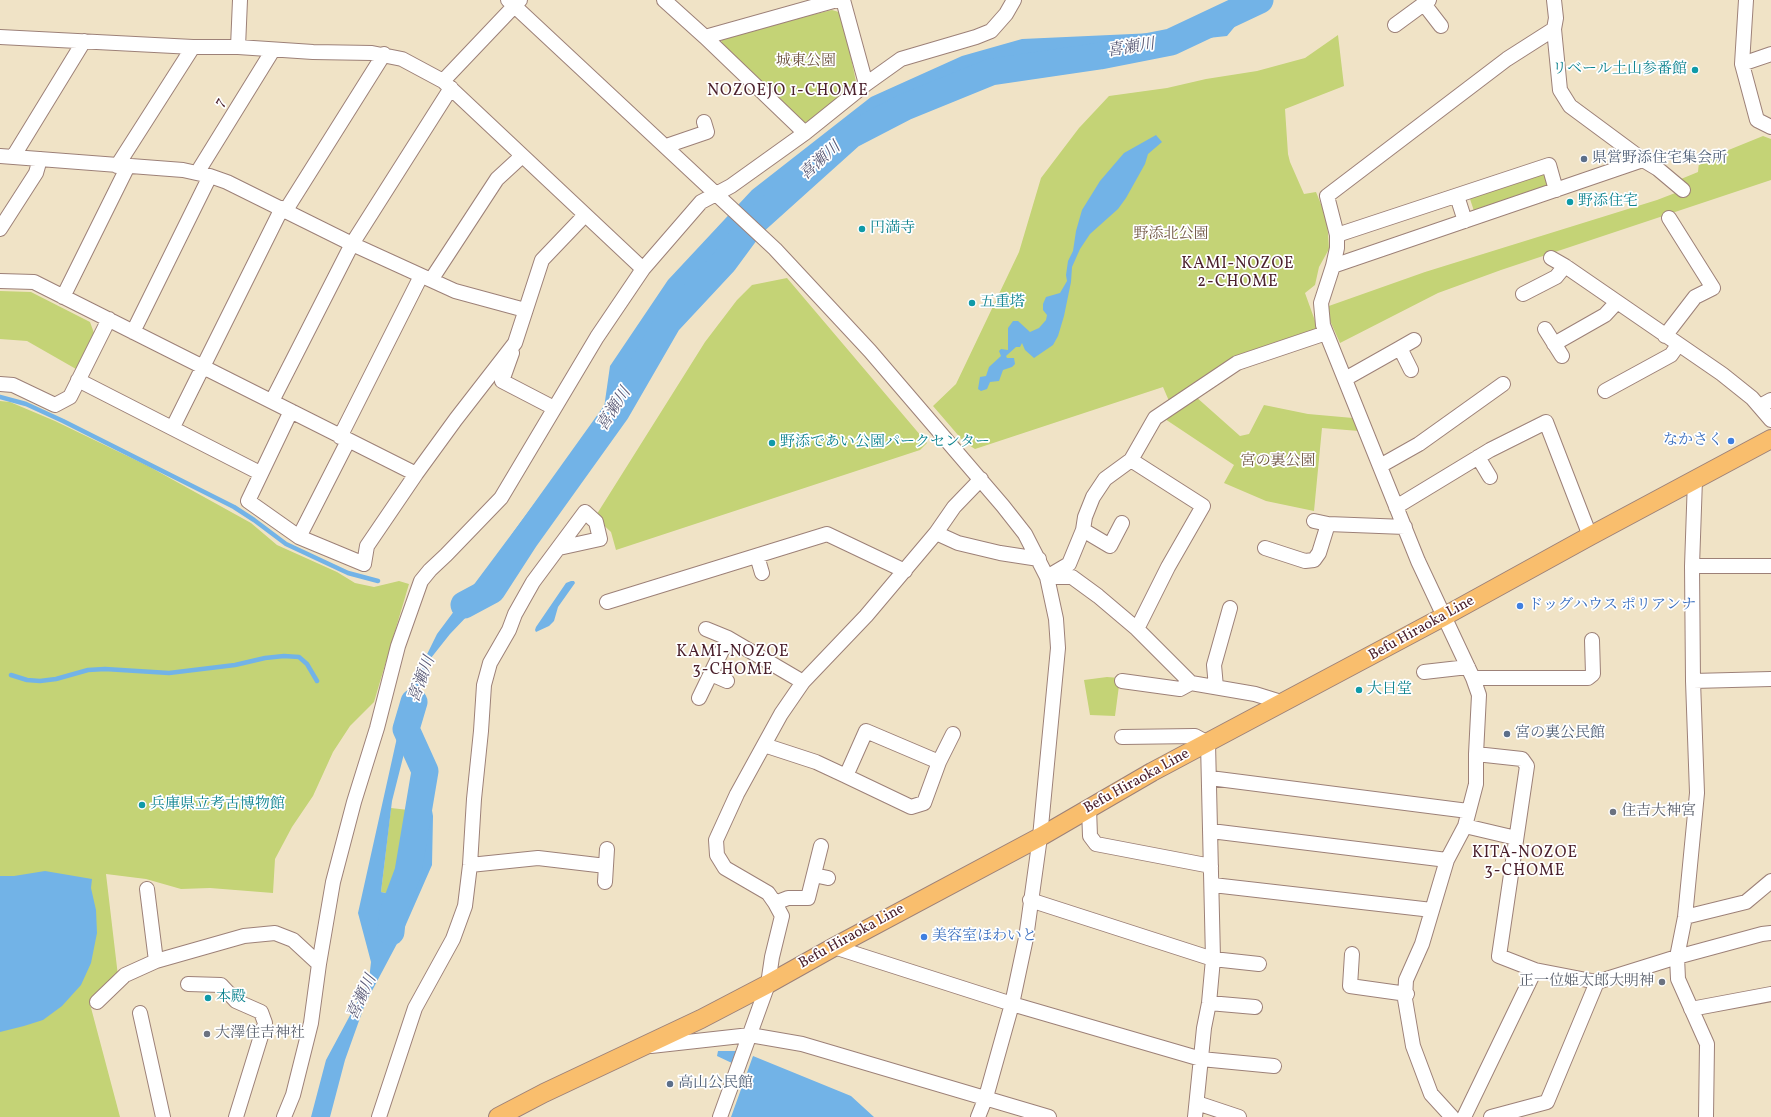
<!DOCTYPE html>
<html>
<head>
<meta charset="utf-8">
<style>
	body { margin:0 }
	canvas { display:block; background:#f0e3c6 }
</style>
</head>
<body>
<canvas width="1771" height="1117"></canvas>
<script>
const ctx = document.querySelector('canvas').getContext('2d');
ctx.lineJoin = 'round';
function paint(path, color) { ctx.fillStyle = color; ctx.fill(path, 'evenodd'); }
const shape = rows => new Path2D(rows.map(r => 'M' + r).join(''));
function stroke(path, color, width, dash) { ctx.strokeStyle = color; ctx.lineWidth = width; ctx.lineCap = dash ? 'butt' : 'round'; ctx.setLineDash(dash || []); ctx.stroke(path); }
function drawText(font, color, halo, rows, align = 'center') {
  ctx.font = font + ' Vollkorn,"Noto Serif JP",serif'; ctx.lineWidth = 3.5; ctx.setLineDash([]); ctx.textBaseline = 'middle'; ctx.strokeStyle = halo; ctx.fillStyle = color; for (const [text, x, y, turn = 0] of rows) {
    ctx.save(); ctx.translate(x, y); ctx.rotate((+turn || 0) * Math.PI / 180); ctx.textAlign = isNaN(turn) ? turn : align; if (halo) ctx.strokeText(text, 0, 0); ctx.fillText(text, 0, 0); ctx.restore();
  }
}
const green = shape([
	[832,10,842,13,856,82,812,119,804,123,721,44,722,37],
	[1338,35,1344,86,1285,109,1288,154,1290,162,1304,194,1316,192,1327,219,1329,249,1319,267,1315,285,1305,293,1319,332,1169,401,1163,387,975,449,964,442,933,406,956,384,1019,252,1041,178,1079,128,1109,96,1167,88,1206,79,1257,71,1305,58],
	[1763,136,1771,139,1771,180,1501,270,1438,293,1340,343,1327,314,1326,307,1425,272,1657,200,1683,190,1681,179,1698,172,1699,162],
	[1542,172,1547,174,1550,182,1547,187,1474,211,1469,196],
	[787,278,927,443,920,450,616,550,611,532,595,517,705,342,737,300,752,285],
	[0,291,31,292,90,322,94,333,76,369,27,341,0,339],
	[1195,396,1240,436,1249,434,1264,405,1308,414,1353,418,1359,431,1322,428,1314,511,1266,501,1224,483,1234,465,1162,417],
	[0,401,10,402,55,421,148,466,251,523,277,545,337,572,355,583,374,587,399,581,409,584,374,702,350,726,333,752,313,796,292,827,275,859,273,893,210,888,181,889,146,879,106,874,118,976,90,1004,120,1117,0,1117],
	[1107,677,1120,678,1115,716,1090,715,1084,680],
	[391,808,417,811,419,855,400,896,381,892]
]);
const water = shape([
	[1246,0,1260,0,1255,2,1227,36,1171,42,991,72,905,107,851,135,752,224,724,262,668,321,616,412,525,539,492,590,450,634,427,663,392,801,381,892,400,896,419,855,417,811,425,771,433,816,432,865,400,938,365,1004,345,1060,330,1117,311,1117,326,1060,369,980,371,962,358,913,406,697,437,634,555,476,572,461,602,422,610,366,668,280,752,190,871,97,962,56,1022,39,1220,30],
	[1156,135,1162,142,1148,154,1145,164,1126,198,1118,209,1090,234,1080,249,1072,267,1071,282,1064,316,1058,336,1053,345,1034,358,1025,350,1022,343,1020,347,1016,347,1006,356,1007,358,1014,358,1015,364,1012,367,1003,370,999,381,990,382,987,389,981,391,978,389,980,377,986,376,989,367,1001,356,999,351,1001,349,1008,350,1008,328,1013,321,1018,321,1030,332,1039,328,1046,320,1047,315,1043,310,1043,304,1046,297,1060,293,1067,281,1066,275,1068,261,1073,251,1076,231,1082,210,1100,181,1124,153],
	[571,581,574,581,575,583,558,607,554,621,549,626,536,632,535,630,536,627,566,583],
	[45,871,92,879,91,888,96,910,97,933,91,963,81,985,62,1006,43,1020,24,1026,0,1032,0,876,14,876],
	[718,1051,739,1051,734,1064,717,1056],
	[753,1056,851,1096,874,1117,731,1117]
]);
const stream = shape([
	[0,397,26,404,63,421,234,507,254,520,286,544,348,573,378,581],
	[11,675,27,680,40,681,56,679,88,670,105,669,169,673,235,665,265,658,284,656,299,657,307,664,317,681]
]);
const river = shape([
	[464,605,492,590,525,539,616,412,668,322,724,262,752,224,851,135,905,107,991,72,1100,56,1171,42,1260,0],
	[391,932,393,912,408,872,425,771,406,729,414,702]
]);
const minor = shape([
	[508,0,775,249,870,351,1003,506,1025,534,1047,577,1056,619,1058,648,1040,837,1026,938,1012,1004,986,1097,978,1117],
	[664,0,705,37],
	[843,0,866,84],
	[1746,0,1742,64,1757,120,1771,127],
	[1424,4,1441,26],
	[1395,25,1429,0],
	[1554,29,1556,18,1554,0],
	[0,37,193,47,238,47,313,52,372,53,402,59,443,81,643,269],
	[238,47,240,0],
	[1742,64,1771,54],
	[443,81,520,0],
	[805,133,705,37,837,0],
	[666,146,707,132,704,122],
	[0,156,183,170,210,176,227,182,352,244,455,291,525,310],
	[13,157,84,41],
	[117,166,193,47],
	[197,173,273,50],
	[1457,196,1465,221],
	[286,210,384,54],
	[0,229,36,173,40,159],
	[1337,235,1549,165,1556,190],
	[1551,258,1565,266,1722,374,1752,398,1771,420],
	[1333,266,1643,160],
	[431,280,497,179,522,156],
	[0,281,34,282,416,474,456,419,515,343,542,260,585,215],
	[1523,294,1556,277,1565,266],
	[63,297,128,166],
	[1545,329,1562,356],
	[133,332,210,176],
	[1665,336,1695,297,1713,288,1669,218],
	[1554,344,1605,315,1617,302],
	[1400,348,1414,340],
	[512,353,502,381,554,408],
	[1345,379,1400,348,1411,370],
	[78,380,260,473],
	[0,384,13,385,55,405,70,397,109,319],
	[1605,391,1671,355,1678,345],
	[272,401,352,244,451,88],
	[1760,406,1771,400],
	[291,411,248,501,299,537,364,564,367,546,416,474],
	[173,427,282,208],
	[340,437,421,276],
	[1478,457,1490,477],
	[1131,460,1203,506,1168,567,1137,629],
	[1380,466,1419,444,1503,384],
	[981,479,954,507,936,533,958,543,1000,553,1039,559],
	[1695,479,1692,566,1693,681,1697,793,1685,917,1677,957,1678,979,1707,1044,1706,1117],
	[1396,507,1490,450,1546,422,1590,536],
	[1314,521,1328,524],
	[1083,530,1110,546,1122,523],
	[299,537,348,441],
	[1265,548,1305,561,1314,560,1319,553,1328,524,1405,527],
	[757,556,762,573],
	[1692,566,1771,566],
	[1047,577,1069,564,1083,530,1085,517,1093,497,1105,479,1131,460,1155,418,1237,363,1326,333],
	[1048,577,1072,577,1098,596,1137,629,1191,683,1255,694,1284,703],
	[607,602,827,534,905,571],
	[706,629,728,638,803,682],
	[1424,672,1468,667],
	[711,674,727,681],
	[1473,678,1588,678,1593,674,1592,640],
	[1122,681,1180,689,1191,683],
	[1693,681,1771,679],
	[1216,687,1214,665,1230,608],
	[699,698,728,638],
	[1122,737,1195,736,1208,743,1213,959,1209,1003,1204,1028,1195,1117],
	[764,745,816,762,846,776,866,731,939,762,924,803,911,807,846,776],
	[1476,754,1522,759,1527,766,1499,956,1535,970,1597,982,1677,957,1762,934,1771,933],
	[939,762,953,734],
	[1210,778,1468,811],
	[1089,808,1090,836,1096,844,1211,866],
	[1465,826,1516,838],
	[1211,831,1447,860],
	[470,865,538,858,606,866],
	[814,875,828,878],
	[605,882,607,849],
	[1213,885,1432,910],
	[147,889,156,961],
	[1030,900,1213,959,1259,964],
	[775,903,788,898,808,898,821,846],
	[1685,917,1746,902,1771,881],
	[834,947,1012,1004,1201,1059,1274,1066],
	[1352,954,1350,986,1407,994],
	[188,984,221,985,236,1001,261,1012,265,1023,236,1117],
	[97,1002,125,975,156,961,244,936,275,933,293,940,319,964],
	[1209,1003,1255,1007],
	[1691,1009,1771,994],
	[140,1013,163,1117],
	[651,1046,750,1035,802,1044,1049,1117],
	[1197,1103,1239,1117],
	[284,1117,293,1095,311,1023,319,964,333,882,354,802,377,728,398,646,421,581,430,570,446,555,501,498,597,337,643,269,701,202,731,186,805,133,866,84,901,59,976,37,991,31,1006,14,1014,0],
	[379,1117,415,1008,453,939,465,906,470,865,474,799,481,731,484,685,490,663,509,630,515,614,533,582,585,512,596,522,600,539,559,548],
	[720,1117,768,984,772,957,782,916,775,903,768,893,725,868,717,855,716,840,737,794,781,714,803,682,866,616,936,533],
	[1452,1117,1431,1094,1413,1046,1405,999,1406,980,1422,944,1447,860,1465,826,1476,784,1476,754,1479,695,1473,678,1418,561,1323,325,1321,303,1333,266,1337,248,1337,235,1327,196,1507,59,1554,29,1560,90,1570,106,1643,160,1658,169,1683,190],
	[1464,1117,1535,970],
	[1491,1117,1547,1102,1597,982]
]);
const major = shape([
	[498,1117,544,1093,701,1019,768,984,834,947,1040,837,1152,772,1443,617,1590,536,1771,439]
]);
const markers = [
	[1695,70,4,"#0f9aa8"],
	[1584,159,4,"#5c6f8a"],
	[1570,202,4,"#0f9aa8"],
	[862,229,4,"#0f9aa8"],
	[972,303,4,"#0f9aa8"],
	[1731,441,4,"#3f7fe0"],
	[772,443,4,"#0f9aa8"],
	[1520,606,4,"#3f7fe0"],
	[1359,690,4,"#0f9aa8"],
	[1507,734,4,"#5c6f8a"],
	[142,805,4,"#0f9aa8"],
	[1613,812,4,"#6b7280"],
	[924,937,4,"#3f7fe0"],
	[1662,982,4,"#6b7280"],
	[208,998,4,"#0f9aa8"],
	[207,1034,4,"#6b7280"],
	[670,1084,4,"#5c6f8a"]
];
const parkNames = [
	["城東公園",806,62],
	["野添北公園",1171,235],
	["宮の裏公園",1278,462]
];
const cultureNames = [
	["リベール土山参番館",1687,70,"right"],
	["野添住宅",1578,202],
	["円満寺",870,229],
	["五重塔",980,303],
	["野添であい公園パークセンター",780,443],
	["大日堂",1367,690],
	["兵庫県立考古博物館",150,805],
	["本殿",216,998]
];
const streetNames = [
	["7",221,103,-58],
	["Befu Hiraoka Line",1422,629,-29],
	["Befu Hiraoka Line",1137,782,-29],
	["Befu Hiraoka Line",852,937,-29]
];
const serviceNames = [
	["県営野添住宅集会所",1592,159],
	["宮の裏公民館",1515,734],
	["高山公民館",678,1084]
];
const shopNames = [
	["なかさく",1723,441,"right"],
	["ドッグハウス ポリアンナ",1528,606],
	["美容室ほわいと",932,937]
];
const worshipNames = [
	["住吉大神宮",1621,812],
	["正一位姫太郎大明神",1654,982,"right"],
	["大澤住吉神社",215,1034]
];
const waterNames = [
	["喜瀬川",1131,49,-9],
	["喜瀬川",821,162,-42],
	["喜瀬川",615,410,-57],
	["喜瀬川",423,680,-69],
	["喜瀬川",363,998,-65]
];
const neighbourhoodNames = [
	["NOZOEJO 1-CHOME",788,92],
	["KAMI-NOZOE",1238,265],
	["2-CHOME",1238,283],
	["KAMI-NOZOE",733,653],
	["3-CHOME",733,671],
	["KITA-NOZOE",1525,854],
	["3-CHOME",1525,872]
];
paint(green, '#c4d376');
paint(water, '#72b3e7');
stroke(stream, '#72b3e7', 4.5);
stroke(river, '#72b3e7', 27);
stroke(minor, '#9d8178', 16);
stroke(major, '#9d8178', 20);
stroke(minor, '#fff', 14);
stroke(major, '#f9be6d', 18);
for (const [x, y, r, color] of markers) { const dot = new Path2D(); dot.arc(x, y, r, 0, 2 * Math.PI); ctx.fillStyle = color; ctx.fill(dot); stroke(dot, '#fff', 1.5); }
drawText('15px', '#6f5542', '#fff', parkNames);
drawText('15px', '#0d838f', '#fff', cultureNames, 'left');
drawText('15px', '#4a1f2b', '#fff', streetNames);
drawText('15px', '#4e5e75', '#fff', serviceNames, 'left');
drawText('15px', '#366cbe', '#fff', shopNames, 'left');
drawText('15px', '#5b616d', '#fff', worshipNames, 'left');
drawText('italic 16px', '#5a5a76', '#fff', waterNames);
ctx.letterSpacing = '1px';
drawText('16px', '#4a1f2b', '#fff', neighbourhoodNames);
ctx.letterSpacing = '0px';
</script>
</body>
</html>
